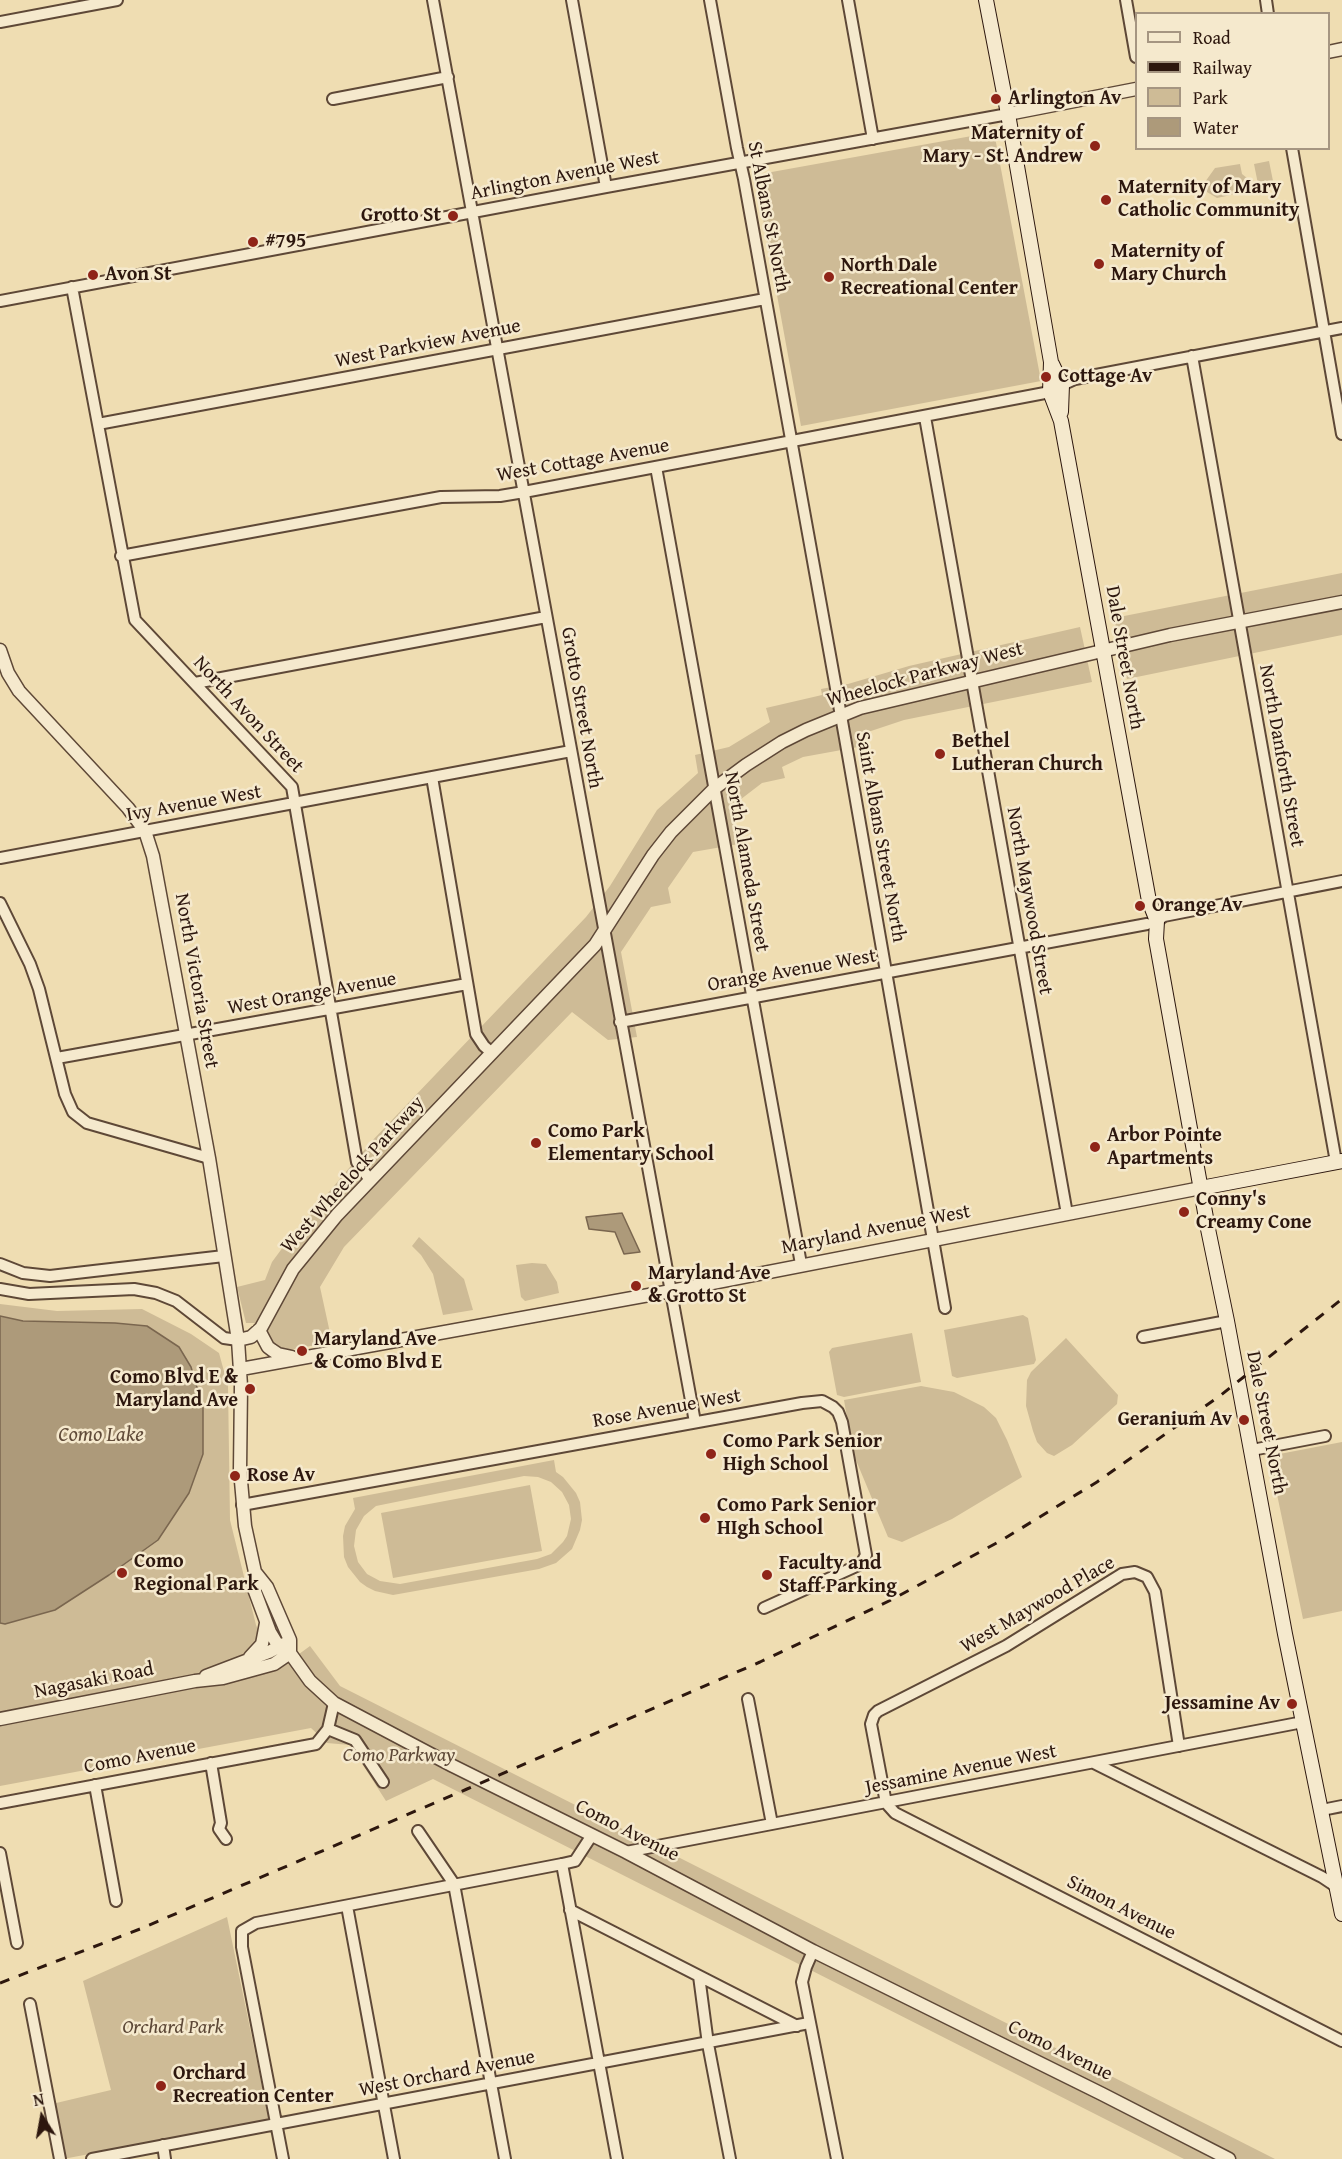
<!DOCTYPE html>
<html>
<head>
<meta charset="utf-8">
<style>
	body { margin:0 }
	#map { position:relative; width:1342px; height:2159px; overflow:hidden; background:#efddb2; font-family:"Gentium Book Plus",serif }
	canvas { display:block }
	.legend { position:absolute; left:1135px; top:12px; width:195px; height:138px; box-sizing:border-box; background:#f5e9cd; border:2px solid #a59581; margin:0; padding:8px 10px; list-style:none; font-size:18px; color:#2d170e }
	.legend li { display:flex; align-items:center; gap:12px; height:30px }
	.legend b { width:30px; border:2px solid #a59581 }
	.north { position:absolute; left:12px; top:2087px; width:60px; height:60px; -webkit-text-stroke:4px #f5e9cd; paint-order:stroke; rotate:349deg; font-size:16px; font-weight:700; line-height:24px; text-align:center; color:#2d170e }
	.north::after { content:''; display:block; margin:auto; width:21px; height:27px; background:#2d170e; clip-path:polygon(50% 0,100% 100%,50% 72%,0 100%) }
</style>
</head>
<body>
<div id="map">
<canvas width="1342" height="2159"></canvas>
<ul class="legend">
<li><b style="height:8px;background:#f5e9cd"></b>Road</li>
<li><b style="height:8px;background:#2d170e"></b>Railway</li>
<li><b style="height:16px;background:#cebb96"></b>Park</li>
<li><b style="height:16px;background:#ad9a7a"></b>Water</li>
</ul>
<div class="north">N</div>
</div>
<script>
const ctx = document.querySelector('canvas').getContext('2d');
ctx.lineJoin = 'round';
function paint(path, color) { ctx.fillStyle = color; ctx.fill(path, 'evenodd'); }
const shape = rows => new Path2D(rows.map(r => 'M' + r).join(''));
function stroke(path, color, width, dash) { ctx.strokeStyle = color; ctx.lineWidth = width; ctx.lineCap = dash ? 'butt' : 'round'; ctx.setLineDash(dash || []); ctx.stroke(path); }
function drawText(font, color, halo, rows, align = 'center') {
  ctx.font = font + ' "Gentium Book Plus",serif'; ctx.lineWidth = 5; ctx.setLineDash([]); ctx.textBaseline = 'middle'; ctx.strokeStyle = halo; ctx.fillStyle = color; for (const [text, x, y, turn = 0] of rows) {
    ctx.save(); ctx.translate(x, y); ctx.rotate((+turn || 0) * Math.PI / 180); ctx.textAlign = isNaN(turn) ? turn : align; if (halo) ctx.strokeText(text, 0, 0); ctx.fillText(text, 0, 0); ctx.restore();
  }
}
const green = shape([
	[994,132,1041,381,801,426,755,175],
	[1269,161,1274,186,1259,189,1254,164],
	[1240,164,1242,174,1247,178,1247,182,1243,186,1245,192,1217,198,1207,192,1205,182,1215,168],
	[1342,573,1342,635,1127,679,1114,618],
	[1080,627,1092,682,904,720,856,736,858,747,803,757,782,767,785,778,762,783,732,806,739,844,693,852,668,888,671,903,651,907,621,952,637,1037,608,1040,572,1012,344,1247,320,1287,332,1342,284,1351,277,1349,270,1341,268,1333,254,1323,246,1323,237,1287,265,1280,272,1262,286,1243,371,1142,586,917,610,886,657,810,698,773,695,755,729,747,770,722,766,708,822,695,821,689,848,684,909,666],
	[419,1237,464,1279,473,1310,443,1315,433,1274,421,1255,412,1246],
	[532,1263,546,1264,557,1282,559,1293,525,1301,521,1297,516,1265],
	[0,1304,57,1311,142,1309,191,1334,219,1353,228,1386,230,1520,256,1625,276,1671,310,1646,340,1686,1275,2159,1184,2159,433,1779,386,1801,350,1745,327,1743,311,1728,0,1786],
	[1023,1315,1028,1318,1036,1360,1034,1364,957,1378,952,1376,944,1330],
	[912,1333,921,1382,844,1397,837,1395,829,1352,832,1348],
	[1066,1338,1118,1395,1117,1404,1072,1445,1054,1456,1047,1453,1037,1442,1033,1431,1026,1406,1027,1380,1031,1372],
	[921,1386,954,1392,984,1407,996,1418,1007,1440,1022,1477,952,1519,902,1542,888,1537,853,1453,844,1400],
	[1342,1442,1342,1611,1303,1619,1269,1456],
	[554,1460,556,1472,563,1477,576,1493,580,1502,582,1520,580,1530,572,1549,556,1563,539,1569,393,1595,375,1591,367,1587,360,1582,348,1567,344,1557,343,1536,345,1526,355,1509,353,1498],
	[524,1476,538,1477,551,1482,562,1492,569,1505,571,1519,567,1536,563,1542,551,1554,537,1559,400,1584,380,1581,367,1574,358,1562,354,1546,356,1530,364,1516,376,1506],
	[530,1485,542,1551,393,1578,381,1513],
	[227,1917,269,2120,63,2159,52,2104,111,2090,83,1981]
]);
const water = shape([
	[622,1213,640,1252,624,1254,615,1232,589,1229,586,1217,622,1213],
	[0,1316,23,1321,115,1323,147,1326,179,1347,191,1367,203,1408,203,1454,189,1493,158,1540,109,1575,55,1610,5,1624,0,1623,0,1316]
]);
const minor = shape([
	[433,0,695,1422],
	[572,0,606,187],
	[710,0,737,148,744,179,845,738,945,1308],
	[848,0,873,139],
	[1126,0,1136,57],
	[1266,0,1268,14],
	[0,22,117,0],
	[333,99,448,77],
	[1292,148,1342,434],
	[72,287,135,620,292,787,357,1162,370,1180],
	[0,301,606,187,1008,114],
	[1192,356,1336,1162],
	[1062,385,1075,379,1342,328],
	[925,417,1067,1214],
	[98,424,765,299],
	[656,467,801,1264],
	[121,556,441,497,500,496,524,492,1050,392],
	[195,683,546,617],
	[432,777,476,1034,484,1046,492,1053],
	[0,858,571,751],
	[0,903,30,964,39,989,65,1094,73,1112,87,1123,209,1158],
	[1157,921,1164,916,1342,881],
	[620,1022,1147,924],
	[57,1058,467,984],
	[0,1264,23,1273,50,1276,224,1256],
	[0,1289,29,1294,134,1289,156,1293,176,1301,224,1338,238,1340],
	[1143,1337,1227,1321],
	[1252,1450,1325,1436],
	[242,1505,802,1403,822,1401,833,1407,838,1412,842,1422,866,1555,861,1564,764,1608],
	[748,1699,772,1824],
	[328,1729,355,1740,383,1782],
	[1179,1746,1155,1592,1147,1577,1135,1572,1122,1574,1006,1646,878,1711,874,1715,871,1724,886,1803,895,1813,1342,2041],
	[211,1763,221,1823,219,1829,226,1839],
	[1094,1763,1322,1877,1337,1887],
	[95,1785,116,1901],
	[0,1803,316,1744,328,1729,334,1703],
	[1322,1810,1342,1806],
	[418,1831,454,1884,505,2159],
	[626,1852,1303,1722],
	[0,1853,17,1943],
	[562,1864,617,2159],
	[347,1906,394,2159],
	[570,1910,797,2026],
	[813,1951,806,1967,802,1982,837,2159],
	[699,1976,708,2044,730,2159],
	[30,2004,60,2159],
	[163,2145,165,2159],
	[92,2159,809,2023],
	[283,2159,242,1947,242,1931,256,1923,562,1864,575,1861,592,1835]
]);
const tertiary = shape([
	[1328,52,1342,49],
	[1008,114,1136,89],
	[0,650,8,673,19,691,128,808,145,831,153,856,209,1158,238,1340,241,1386,240,1470,245,1526,255,1572,267,1587,290,1640,290,1653],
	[259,1330,268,1347,272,1350,278,1354,292,1357],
	[238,1340,251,1337,261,1328,293,1269,337,1215,595,945,653,855,671,832,715,788,746,765,782,742,806,730,860,708,1170,635,1342,602],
	[241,1369,671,1291,1201,1188],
	[255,1572,254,1589,270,1632,279,1647,290,1653,310,1681,334,1703,453,1766,626,1852,813,1951,1102,2094,1229,2159],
	[250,1657,262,1644,266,1623],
	[206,1676,269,1652,284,1644],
	[0,1719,195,1681,223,1678,274,1664,290,1653]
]);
const secondary = shape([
	[986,0,1008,114,1051,362,1050,392,1061,421,1149,901,1157,921,1156,939,1208,1229,1227,1321,1285,1634,1342,1914],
	[1052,364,1062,385,1061,412],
	[1201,1188,1342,1161]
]);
const rail = shape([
	[0,1983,140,1929,467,1789,760,1662,891,1600,1002,1540,1097,1482,1221,1395,1342,1299]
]);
const markers = [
	[996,99,6,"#8f2418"],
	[1095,146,6,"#8f2418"],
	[1106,200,6,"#8f2418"],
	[453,216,6,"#8f2418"],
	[253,242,6,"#8f2418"],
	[1099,264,6,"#8f2418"],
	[93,275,6,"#8f2418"],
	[829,277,6,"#8f2418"],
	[1046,377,6,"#8f2418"],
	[940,754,6,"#8f2418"],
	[1140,906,6,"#8f2418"],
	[536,1143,6,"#8f2418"],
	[1095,1147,6,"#8f2418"],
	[1184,1212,6,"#8f2418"],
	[636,1286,6,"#8f2418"],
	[302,1351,6,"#8f2418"],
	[250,1389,6,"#8f2418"],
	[1244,1420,6,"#8f2418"],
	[711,1454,6,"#8f2418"],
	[235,1476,6,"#8f2418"],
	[705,1518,6,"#8f2418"],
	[122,1573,6,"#8f2418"],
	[767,1575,6,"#8f2418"],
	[1292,1704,6,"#8f2418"],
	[161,2086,6,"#8f2418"]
];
const poiNames = [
	["Arlington Av",1008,99],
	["Maternity of",1083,134,"right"],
	["Mary - St. Andrew",1083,157,"right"],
	["Maternity of Mary",1118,188],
	["Catholic Community",1118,211],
	["Grotto St",441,216,"right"],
	["#795",265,242],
	["Maternity of",1111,252],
	["Mary Church",1111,275],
	["North Dale",841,266],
	["Recreational Center",841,289],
	["Avon St",105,275],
	["Cottage Av",1058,377],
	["Bethel",952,742],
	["Lutheran Church",952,765],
	["Orange Av",1152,906],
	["Como Park",548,1132],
	["Elementary School",548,1155],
	["Arbor Pointe",1107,1136],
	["Apartments",1107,1159],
	["Conny's",1196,1200],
	["Creamy Cone",1196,1223],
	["Maryland Ave",648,1274],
	["& Grotto St",648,1297],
	["Maryland Ave",314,1340],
	["& Como Blvd E",314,1363],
	["Como Blvd E &",238,1378,"right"],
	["Maryland Ave",238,1401,"right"],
	["Geranium Av",1232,1420,"right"],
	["Como Park Senior",723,1442],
	["High School",723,1465],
	["Rose Av",247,1476],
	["Como Park Senior",717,1506],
	["HIgh School",717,1529],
	["Como",134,1562],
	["Regional Park",134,1585],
	["Faculty and",779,1564],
	["Staff Parking",779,1587],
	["Jessamine Av",1280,1704,"right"],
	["Orchard",173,2074],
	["Recreation Center",173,2097]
];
const streetNames = [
	["Arlington Avenue West",565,176,-11],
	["St Albans St North",768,217,79],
	["West Parkview Avenue",428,344,-11],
	["West Cottage Avenue",583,461,-10],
	["Dale Street North",1124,658,80],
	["Wheelock Parkway West",925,675,-15],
	["Grotto Street North",581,708,80],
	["North Avon Street",248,715,47],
	["North Danforth Street",1281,756,80],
	["Ivy Avenue West",194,804,-10],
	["Saint Albans Street North",880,837,80],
	["North Alameda Street",746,862,80],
	["North Maywood Street",1029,901,80],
	["Orange Avenue West",792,971,-10],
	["North Victoria Street",196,981,80],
	["West Orange Avenue",312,994,-10],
	["West Wheelock Parkway",353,1175,-48],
	["Maryland Avenue West",876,1230,-11],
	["Rose Avenue West",667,1409,-10],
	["Dale Street North",1266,1423,79],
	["West Maywood Place",1038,1605,-30],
	["Nagasaki Road",94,1681,-11],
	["Como Avenue",140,1757,-11],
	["Jessamine Avenue West",961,1770,-11],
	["Como Avenue",627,1831,27],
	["Simon Avenue",1121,1908,27],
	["Como Avenue",1060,2051,26],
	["West Orchard Avenue",447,2074,-11]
];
const parkNames = [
	["Como Parkway",399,1756],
	["Orchard Park",173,2028]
];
const waterNames = [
	["Como Lake",101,1436]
];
paint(green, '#cebb96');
paint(water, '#ad9a7a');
stroke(water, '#7a664f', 1.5);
stroke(minor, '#5e4837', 14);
stroke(tertiary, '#5e4837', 15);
stroke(secondary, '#2d170e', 16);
stroke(minor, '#f5e9cd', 10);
stroke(tertiary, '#f5e9cd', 12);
stroke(secondary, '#f5e9cd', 14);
stroke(rail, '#2d170e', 3, [10, 10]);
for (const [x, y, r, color] of markers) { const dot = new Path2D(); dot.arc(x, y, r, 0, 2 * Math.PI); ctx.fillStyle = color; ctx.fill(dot); stroke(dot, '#f5e9cd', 2); }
drawText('bold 20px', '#2d170e', '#f5e9cd', poiNames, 'left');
drawText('20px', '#2d170e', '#f5e9cd', streetNames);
drawText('italic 20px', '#5d4837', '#f5e9cd', parkNames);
drawText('italic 21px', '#604b39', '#f5e9cd', waterNames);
</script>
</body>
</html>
